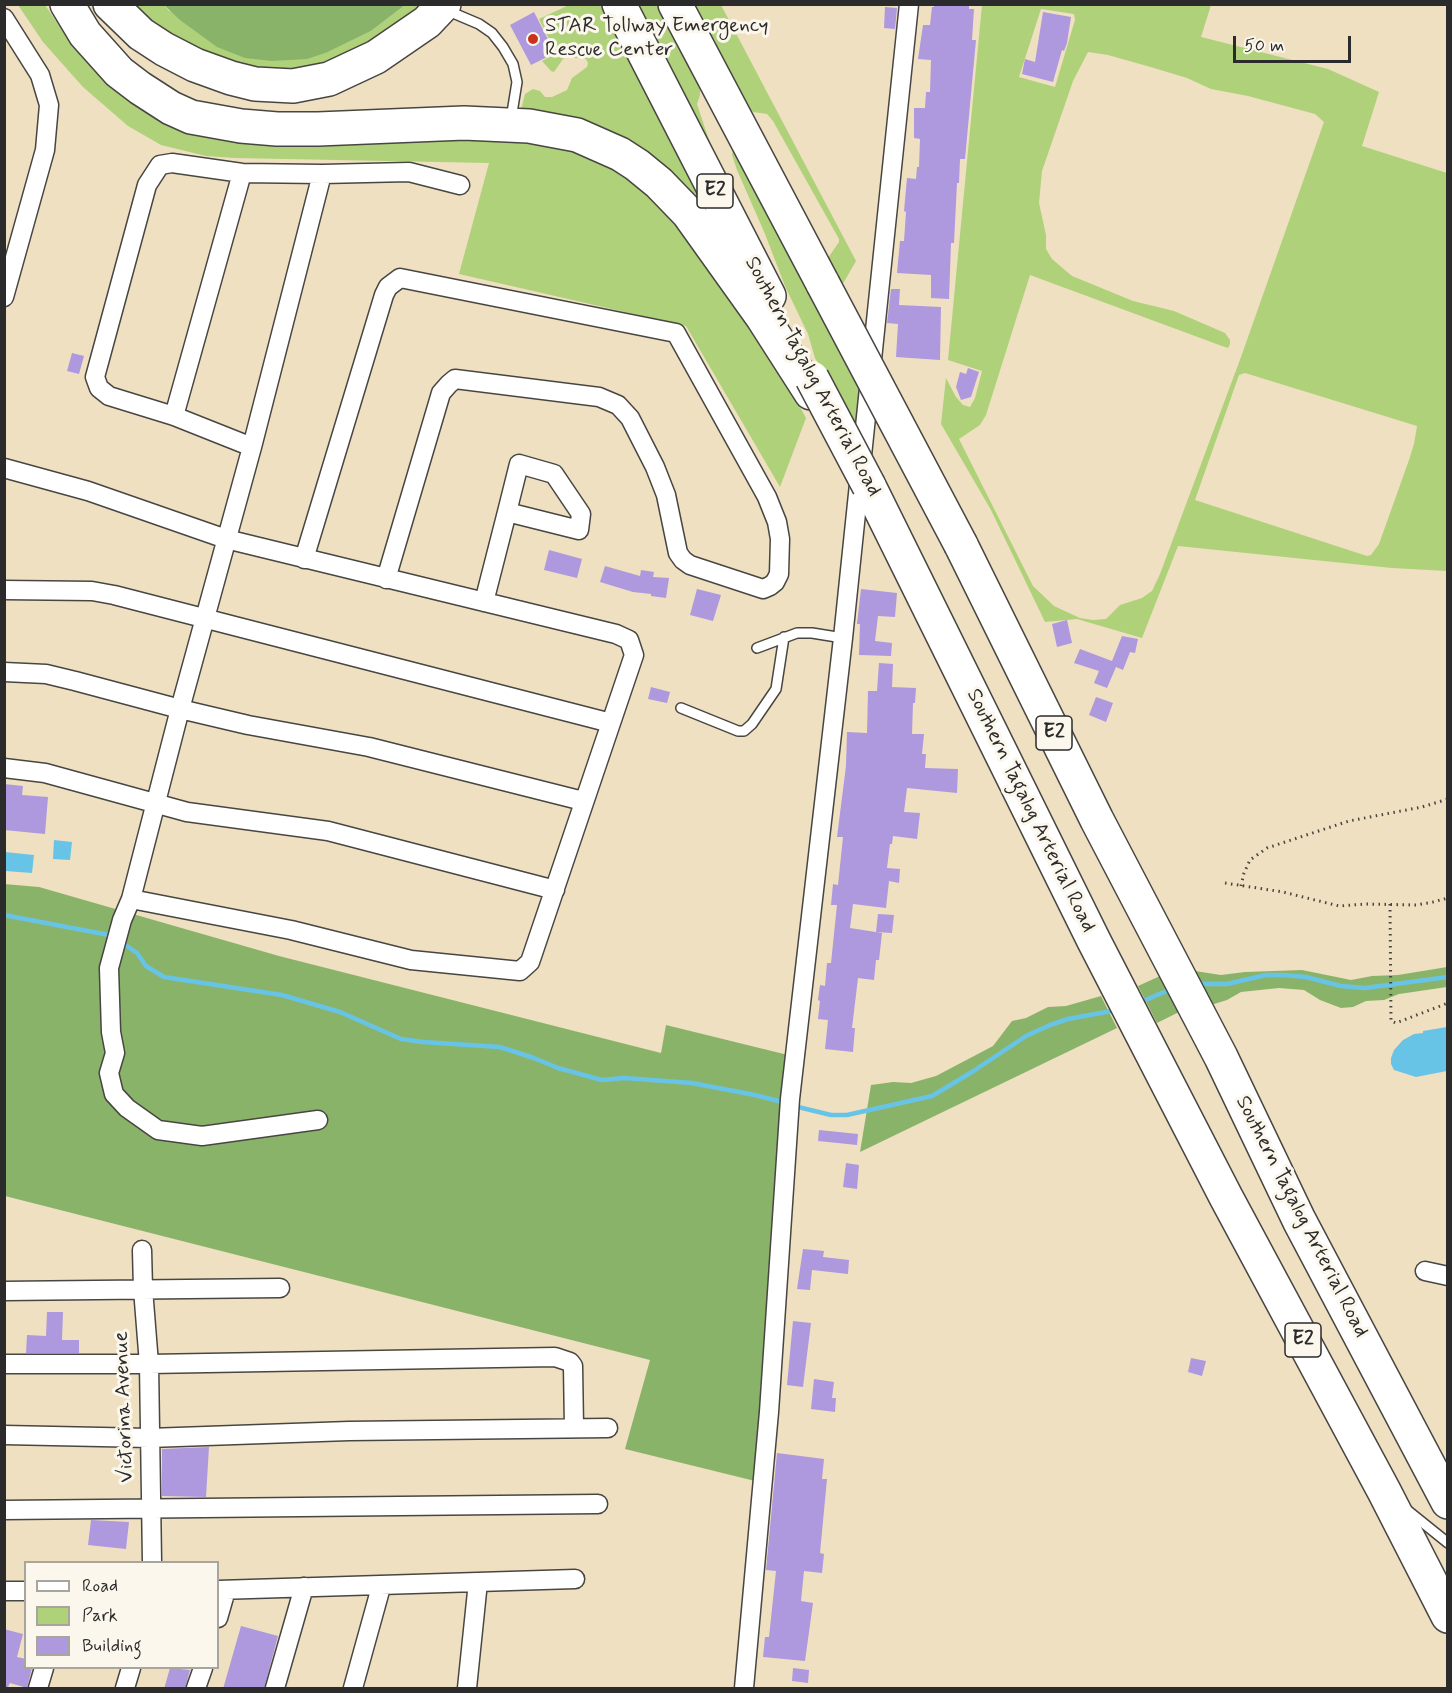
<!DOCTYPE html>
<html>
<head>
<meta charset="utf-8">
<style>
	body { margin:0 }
	#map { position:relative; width:1452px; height:1693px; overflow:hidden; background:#efe0c1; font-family:Mynerve,sans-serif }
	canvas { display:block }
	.frame { position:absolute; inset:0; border:6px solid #2b2b2b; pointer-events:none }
	.legend { position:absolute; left:24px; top:1561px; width:195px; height:108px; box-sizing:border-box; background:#fbf7ec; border:2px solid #a8a59f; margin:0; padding:8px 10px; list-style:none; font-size:18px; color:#2b2b2b }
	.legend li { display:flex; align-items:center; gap:12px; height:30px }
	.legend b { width:30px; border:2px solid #a8a59f }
	.scale { position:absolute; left:1233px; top:36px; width:118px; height:27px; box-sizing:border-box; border:3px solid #2b2b2b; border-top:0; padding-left:8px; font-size:18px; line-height:21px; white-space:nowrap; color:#2b2b2b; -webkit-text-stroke:4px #fbf7ec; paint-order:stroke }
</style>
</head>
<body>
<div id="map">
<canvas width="1452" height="1693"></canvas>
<div class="frame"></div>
<ul class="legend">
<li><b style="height:8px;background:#fff"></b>Road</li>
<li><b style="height:16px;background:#aed17a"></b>Park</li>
<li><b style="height:16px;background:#ae98de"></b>Building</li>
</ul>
<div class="scale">50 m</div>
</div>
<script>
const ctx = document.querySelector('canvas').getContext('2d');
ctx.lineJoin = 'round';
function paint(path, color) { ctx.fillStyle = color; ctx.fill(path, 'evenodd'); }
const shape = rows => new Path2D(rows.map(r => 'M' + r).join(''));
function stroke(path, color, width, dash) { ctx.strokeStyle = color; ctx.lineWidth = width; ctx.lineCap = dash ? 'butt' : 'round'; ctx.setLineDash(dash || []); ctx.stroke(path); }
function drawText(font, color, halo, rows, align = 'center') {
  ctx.font = font + ' Mynerve,sans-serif'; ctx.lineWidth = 6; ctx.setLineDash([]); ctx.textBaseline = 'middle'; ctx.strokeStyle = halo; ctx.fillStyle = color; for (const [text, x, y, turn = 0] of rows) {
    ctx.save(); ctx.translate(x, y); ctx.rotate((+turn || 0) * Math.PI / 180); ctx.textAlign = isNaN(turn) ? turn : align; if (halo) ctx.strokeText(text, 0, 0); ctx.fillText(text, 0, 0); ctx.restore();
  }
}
const green = shape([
	[18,5,45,5,67,37,79,52,150,108,471,131,580,148,653,193,765,343,806,418,780,487,686,326,459,274,489,163,235,158,206,156,161,145,128,126,83,87,43,42],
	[134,5,164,5,169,11,328,52,371,31,405,5,427,5,409,24,324,69,272,71,218,59,177,38,158,25],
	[569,5,603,5,728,243,699,215,521,110,525,94,533,89,540,91,545,97,552,97,567,90,572,78,587,67,588,63,586,59,566,57,563,59,554,72,551,71,542,61,556,53,539,19],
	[630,5,662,5,700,81,700,95,697,104,715,158],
	[694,5,721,5,856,261,841,287,828,258,839,242,839,239,773,121,767,114,753,112,749,109],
	[982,5,1211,5,1201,37,1328,69,1379,92,1362,146,1447,173,1447,571,1392,568,1178,546,1142,638,1077,619,1045,622,991,510,941,424,946,378,956,397,963,405,970,407,975,398,982,371,948,360],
	[1041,9,1074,14,1075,20,1055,87,1019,77],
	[1088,52,1108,55,1154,68,1187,78,1211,89,1248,96,1315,114,1324,122,1241,357,1160,574,1152,591,1142,598,1120,605,1106,619,1093,620,1080,618,1054,606,1033,586,959,439,980,425,986,415,1030,275,1222,346,1228,348,1230,344,1230,340,1225,333,1174,311,1133,301,1072,276,1052,259,1046,249,1046,235,1039,203,1042,171,1073,81],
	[1245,373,1417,426,1414,444,1409,460,1379,544,1371,555,1367,556,1195,500,1239,375],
	[733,149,865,397,858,439,815,358,808,334,785,286,765,234,737,170,732,155]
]);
const forest = shape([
	[164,5,405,5,371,31,328,52,307,59,272,61,245,58,217,47,180,20],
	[4,884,39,887,279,956,661,1053,666,1025,792,1056,755,1481,625,1449,650,1360,5,1196],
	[1447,967,1447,987,1399,994,1384,1000,1366,1001,1353,1007,1341,1008,1320,1000,1304,990,1279,988,1241,992,1227,1000,1211,1005,1195,971,1221,975,1245,972,1302,970,1351,980,1372,976,1398,975],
	[1160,976,1179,1012,1157,1023,1138,986],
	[1101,996,1117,1028,860,1152,871,1085,893,1082,911,1083,936,1076,993,1046,1012,1021,1026,1018,1048,1007,1066,1006]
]);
const water = shape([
	[54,840,72,842,70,860,53,859],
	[5,852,34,855,32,873,5,871],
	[1447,1027,1447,1071,1416,1077,1394,1070,1391,1064,1391,1058,1394,1050,1403,1040,1414,1034,1423,1033,1423,1031]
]);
const stream = shape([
	[4,915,109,935,113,938],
	[121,942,137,953,146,966,164,977,282,995,340,1012,401,1039,423,1042,500,1047,534,1058,558,1068,602,1080,624,1078,692,1083,755,1095,786,1103],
	[1196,984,1227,984,1266,975,1283,975,1306,977,1341,986,1365,988,1448,977],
	[1139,1003,1173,988],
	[794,1106,831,1115,847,1115,932,1096,972,1072,1026,1036,1050,1025,1068,1019,1117,1010]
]);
const building = shape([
	[934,4,969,4,969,9,974,9,972,40,976,40,965,159,960,159,959,183,957,183,954,243,951,243,949,299,931,298,931,275,897,273,900,241,904,241,906,212,904,211,907,178,916,179,917,167,919,167,920,139,914,138,914,108,925,108,926,92,930,92,931,60,918,59,923,25,930,25,932,7,934,7],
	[885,7,897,8,895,29,884,28],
	[534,12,555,53,531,65,510,25],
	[1043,12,1071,17,1067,43,1064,51,1062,50,1053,82,1022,74,1025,59,1035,62],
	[891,289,900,289,899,305,941,307,940,360,896,357,898,324,887,323],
	[72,353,84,356,79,374,67,371],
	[968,368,979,372,971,397,961,400,956,387,960,372,966,374],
	[549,550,582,559,577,578,544,570],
	[605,566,640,576,641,570,654,572,653,577,669,578,666,598,651,596,651,594,633,592,600,582],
	[697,589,721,595,713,621,690,615],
	[861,589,897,593,895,617,878,616,875,641,892,643,891,656,859,655,860,624,857,624],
	[1067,620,1072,643,1057,647,1052,624],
	[1122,636,1138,639,1135,653,1130,652,1123,670,1116,667,1107,688,1094,683,1099,671,1074,663,1080,649,1112,661],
	[879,663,893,664,892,687,916,688,915,703,913,703,912,734,924,734,922,754,926,754,925,768,958,769,957,793,907,788,904,812,920,813,917,839,893,836,892,844,890,844,887,868,900,869,899,883,889,881,886,908,853,904,850,928,882,933,879,960,876,960,874,980,858,978,852,1028,855,1028,853,1052,825,1049,828,1020,818,1019,820,1001,818,1000,820,985,825,986,827,963,831,963,837,905,831,905,833,884,838,885,843,837,837,837,846,766,847,732,867,733,868,691,877,691],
	[651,687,670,692,667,703,648,699],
	[1096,697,1113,703,1106,722,1089,715],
	[4,784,23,786,22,795,48,797,45,834,4,830],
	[878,914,894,915,892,933,876,932],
	[819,1130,858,1134,857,1145,818,1141],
	[846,1163,859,1165,857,1189,843,1187],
	[803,1249,824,1251,823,1257,849,1260,848,1274,812,1270,810,1290,797,1289],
	[47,1312,63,1312,62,1340,79,1340,79,1353,26,1353,27,1335,46,1336],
	[793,1321,811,1323,803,1387,787,1385],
	[1191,1358,1206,1361,1202,1376,1188,1372],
	[814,1379,834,1382,832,1398,836,1398,835,1412,811,1409],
	[209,1447,206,1497,162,1496,162,1449],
	[777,1453,824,1459,822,1479,827,1479,820,1553,824,1554,822,1573,804,1571,801,1601,813,1603,805,1661,763,1657,765,1637,769,1637,776,1571,766,1570],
	[91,1520,129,1522,126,1549,88,1545],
	[241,1626,278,1636,264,1689,223,1689],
	[4,1629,23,1634,17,1657,26,1659,26,1668,32,1668,27,1688,10,1683,8,1687,4,1687],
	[170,1668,190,1670,185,1689,164,1689],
	[793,1668,809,1670,808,1683,792,1681]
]);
const path = shape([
	[1225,883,1283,892,1339,906,1366,904,1416,905,1433,902,1448,898],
	[1241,886,1244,873,1250,860,1267,848,1349,821,1422,807,1448,799],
	[1390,904,1391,1021,1396,1023,1448,1003]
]);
const service = shape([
	[446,10,479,24,492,33,503,47,513,64,517,82,511,119],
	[757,648,797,633,812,633,843,638],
	[681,708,738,731,744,731,752,724,776,689,784,637],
	[1407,1510,1448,1543]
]);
const minor = shape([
	[4,18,40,75,49,105,45,150,4,297],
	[174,416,242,173],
	[252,447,174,416,109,396,99,388,95,377,147,185,160,165,172,163,242,173,322,174,409,172,460,185],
	[4,468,88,491,226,539,616,634,629,640,634,655,530,962,520,971,411,960,291,930,131,899],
	[304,559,384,295,388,287,400,278,676,333,767,497,777,522,780,539,779,574,775,582,770,586,763,589,690,565,683,560,678,553,666,495,655,467,630,418,618,405,599,397,455,379,449,384,441,393,386,579],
	[4,590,92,591,114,595,611,723],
	[484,602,507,512,519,464,554,474,581,514,579,530,507,512],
	[4,672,46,674,75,681,180,709,248,725,369,747,583,801],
	[4,768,45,773,187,812,328,831,555,890],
	[318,1120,202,1136,158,1130,127,1108,114,1094,109,1073,115,1053,111,1032,109,968,122,920,131,899,180,709,252,447,322,174],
	[142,1250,143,1289,149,1364,152,1562],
	[1425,1271,1448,1276],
	[4,1291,280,1288],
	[4,1364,149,1364,555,1357,570,1362,573,1366,574,1428],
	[4,1435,149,1438,349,1431,608,1428],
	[4,1510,598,1504],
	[218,1590,575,1579],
	[4,1591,26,1591],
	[218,1618,226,1590],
	[38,1688,44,1668],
	[125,1688,131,1668],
	[196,1688,203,1668],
	[275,1688,304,1587],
	[353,1688,381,1587],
	[467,1688,478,1582],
	[744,1688,769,1412,790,1099,843,638,909,4]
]);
const motorway = shape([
	[67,4,85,34,119,72,140,88,171,108,191,117,241,126,277,129,318,129,464,123,529,126,577,135,620,154,637,165,659,183,688,213,763,318,811,393],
	[110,4,141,34,164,49,195,65,231,78,255,84,293,86,329,79,376,57,427,22,444,4],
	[619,4,769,296],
	[675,4,823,284],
	[869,486,1094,941,1226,1197,1384,1491,1448,1616],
	[961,545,1097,820,1221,1057,1299,1220,1448,1502]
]);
const motorwayBridge = shape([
	[823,284,961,545],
	[812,378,869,486]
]);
const markers = [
	[533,39,6,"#c8321e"]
];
const shields = [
	[715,191,36],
	[1054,733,36],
	[1303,1340,36]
];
const shieldNames = [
	["E2",715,191],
	["E2",1054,733],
	["E2",1303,1340]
];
const poiNames = [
	["STAR Tollway Emergency",545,27],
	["Rescue Center",545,51]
];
const streetNames = [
	["Southern Tagalog Arterial Road",812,377,62],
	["Southern Tagalog Arterial Road",1030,811,64],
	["Southern Tagalog Arterial Road",1301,1217,63],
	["Victorina Avenue",125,1407,-92]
];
paint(green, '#aed17a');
paint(forest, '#8ab36a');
paint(water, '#68c4e6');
stroke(stream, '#68c4e6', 4.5);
paint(building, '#ae98de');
stroke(service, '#484642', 12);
stroke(minor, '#484642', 21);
stroke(motorway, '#484642', 36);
stroke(path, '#484642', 3, [1.5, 4.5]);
stroke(service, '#fff', 9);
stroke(minor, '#fff', 18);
stroke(motorway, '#fff', 33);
stroke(motorwayBridge, '#484642', 36, []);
stroke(motorwayBridge, '#fff', 33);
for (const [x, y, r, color] of markers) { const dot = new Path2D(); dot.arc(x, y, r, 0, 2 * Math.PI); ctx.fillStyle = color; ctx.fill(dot); stroke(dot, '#fbf7ec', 2); }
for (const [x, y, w] of shields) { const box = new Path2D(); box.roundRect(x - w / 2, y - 17, w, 34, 4.5); ctx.fillStyle = '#fbf7ec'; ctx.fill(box); stroke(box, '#2b2b2b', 1.5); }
drawText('bold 20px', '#2b2b2b', null, shieldNames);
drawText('21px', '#2b2b2b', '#fbf7ec', poiNames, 'left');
drawText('21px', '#2b2b2b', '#fbf7ec', streetNames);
</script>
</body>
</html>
